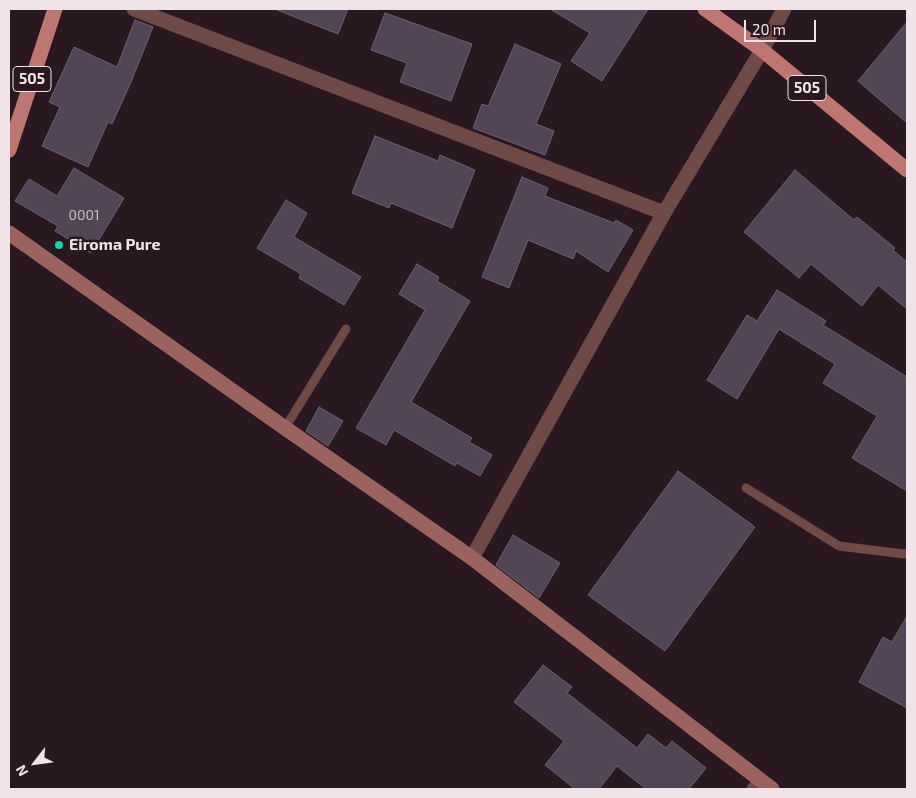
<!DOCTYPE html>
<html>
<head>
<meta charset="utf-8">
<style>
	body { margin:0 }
	#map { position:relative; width:916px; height:798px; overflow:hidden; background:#2a1821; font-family:"Exo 2",sans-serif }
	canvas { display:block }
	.frame { position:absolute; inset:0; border:10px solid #f1e4e9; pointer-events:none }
	.north { position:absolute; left:10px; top:738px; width:50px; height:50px; -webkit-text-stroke:4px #2a1821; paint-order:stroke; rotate:240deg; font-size:14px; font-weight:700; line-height:20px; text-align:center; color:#f1e4e9 }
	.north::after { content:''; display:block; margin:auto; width:18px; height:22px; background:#f1e4e9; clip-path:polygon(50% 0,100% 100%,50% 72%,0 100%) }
	.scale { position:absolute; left:744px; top:20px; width:72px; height:22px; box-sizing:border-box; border:2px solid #f1e4e9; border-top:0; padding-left:6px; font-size:15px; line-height:18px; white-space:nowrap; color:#f1e4e9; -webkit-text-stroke:4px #2a1821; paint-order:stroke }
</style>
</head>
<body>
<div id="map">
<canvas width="916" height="798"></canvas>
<div class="frame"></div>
<div class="north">N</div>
<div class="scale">20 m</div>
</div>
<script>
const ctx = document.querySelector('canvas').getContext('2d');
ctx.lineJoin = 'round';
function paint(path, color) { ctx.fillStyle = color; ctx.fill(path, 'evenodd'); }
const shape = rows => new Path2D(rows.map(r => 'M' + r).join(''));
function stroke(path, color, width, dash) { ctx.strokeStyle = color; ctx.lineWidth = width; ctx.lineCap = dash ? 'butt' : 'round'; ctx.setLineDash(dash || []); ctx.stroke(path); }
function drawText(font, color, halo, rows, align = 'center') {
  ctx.font = font + ' "Exo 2",sans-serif'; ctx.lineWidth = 5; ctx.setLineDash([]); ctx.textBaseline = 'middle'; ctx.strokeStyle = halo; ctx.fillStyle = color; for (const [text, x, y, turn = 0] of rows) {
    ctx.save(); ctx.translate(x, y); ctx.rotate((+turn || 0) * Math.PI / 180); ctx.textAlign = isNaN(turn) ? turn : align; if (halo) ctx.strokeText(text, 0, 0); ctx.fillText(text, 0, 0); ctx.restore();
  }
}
const building = shape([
	[277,9,348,9,338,34,277,10,277,9],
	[550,9,648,9,602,81,571,61,590,33,550,9],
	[385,13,472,44,451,101,400,82,407,63,371,50,385,13],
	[135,20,153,27,131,82,112,124,108,122,88,167,42,146,60,107,49,102,74,47,117,67,135,20],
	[907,22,907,123,858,81,907,22],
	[515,44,561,64,536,124,554,131,545,155,473,128,482,104,488,106,515,44],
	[375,136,438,161,440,155,475,170,452,228,391,203,389,208,352,193,375,136],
	[74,168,124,198,91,253,55,231,58,226,15,201,29,179,57,196,74,168],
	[795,170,854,220,857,217,895,248,893,250,907,262,907,309,878,285,862,306,811,264,799,278,744,232,795,170],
	[522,177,548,188,545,196,614,223,616,220,633,230,608,272,576,251,573,259,528,240,509,288,482,277,522,177],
	[286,200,307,213,294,237,361,277,344,305,299,278,301,274,257,248,286,200],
	[417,264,439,277,437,281,470,301,411,402,472,438,469,442,492,455,480,476,457,463,455,466,394,430,386,445,356,428,425,310,399,294,417,264],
	[777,290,826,321,823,325,907,377,907,491,852,458,877,416,823,383,835,364,779,329,737,399,707,380,747,315,757,321,777,290],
	[319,407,343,421,328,446,306,431,319,407],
	[678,471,755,527,665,651,588,595,678,471],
	[513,535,560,563,539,598,496,565,513,535],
	[907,616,907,708,859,682,883,637,892,642,907,616],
	[543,665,572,687,567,693,637,748,648,734,666,748,672,741,706,768,689,789,646,789,617,766,599,789,575,789,545,765,564,741,514,702,543,665]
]);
const lane = shape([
	[285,428,346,329],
	[746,488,839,546,904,554,907,553]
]);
const street = shape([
	[134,9,664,213],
	[472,558,664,213,762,50,784,9],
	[754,789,761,782]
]);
const secondary = shape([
	[9,233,285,428,472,558,772,789]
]);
const primary = shape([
	[705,9,762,50,907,170],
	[9,150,55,9]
]);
const markers = [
	[59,245,5,"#13d5b4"]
];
const numberNames = [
	["0001",84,215]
];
const shields = [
	[32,79,38],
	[807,88,38]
];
const shieldNames = [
	["505",32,79],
	["505",807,88]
];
const poiNames = [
	["Eiroma Pure",69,245]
];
paint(building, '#514556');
stroke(building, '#6c6072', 1);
stroke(lane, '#6f4b48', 9);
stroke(street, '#6f4b48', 15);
stroke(secondary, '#9c635e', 15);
stroke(primary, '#bf7570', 15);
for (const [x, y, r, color] of markers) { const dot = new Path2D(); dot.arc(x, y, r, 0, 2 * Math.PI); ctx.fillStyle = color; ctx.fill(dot); stroke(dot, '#2a1821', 2); }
drawText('14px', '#c9bcc4', null, numberNames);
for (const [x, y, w] of shields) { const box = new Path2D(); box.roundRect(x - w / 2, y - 12.5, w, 25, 4); ctx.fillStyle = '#2a1821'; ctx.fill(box); stroke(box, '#f1e4e9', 1); }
drawText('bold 15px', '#f1e4e9', null, shieldNames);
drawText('bold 16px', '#f1e4e9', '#2a1821', poiNames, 'left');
</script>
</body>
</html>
